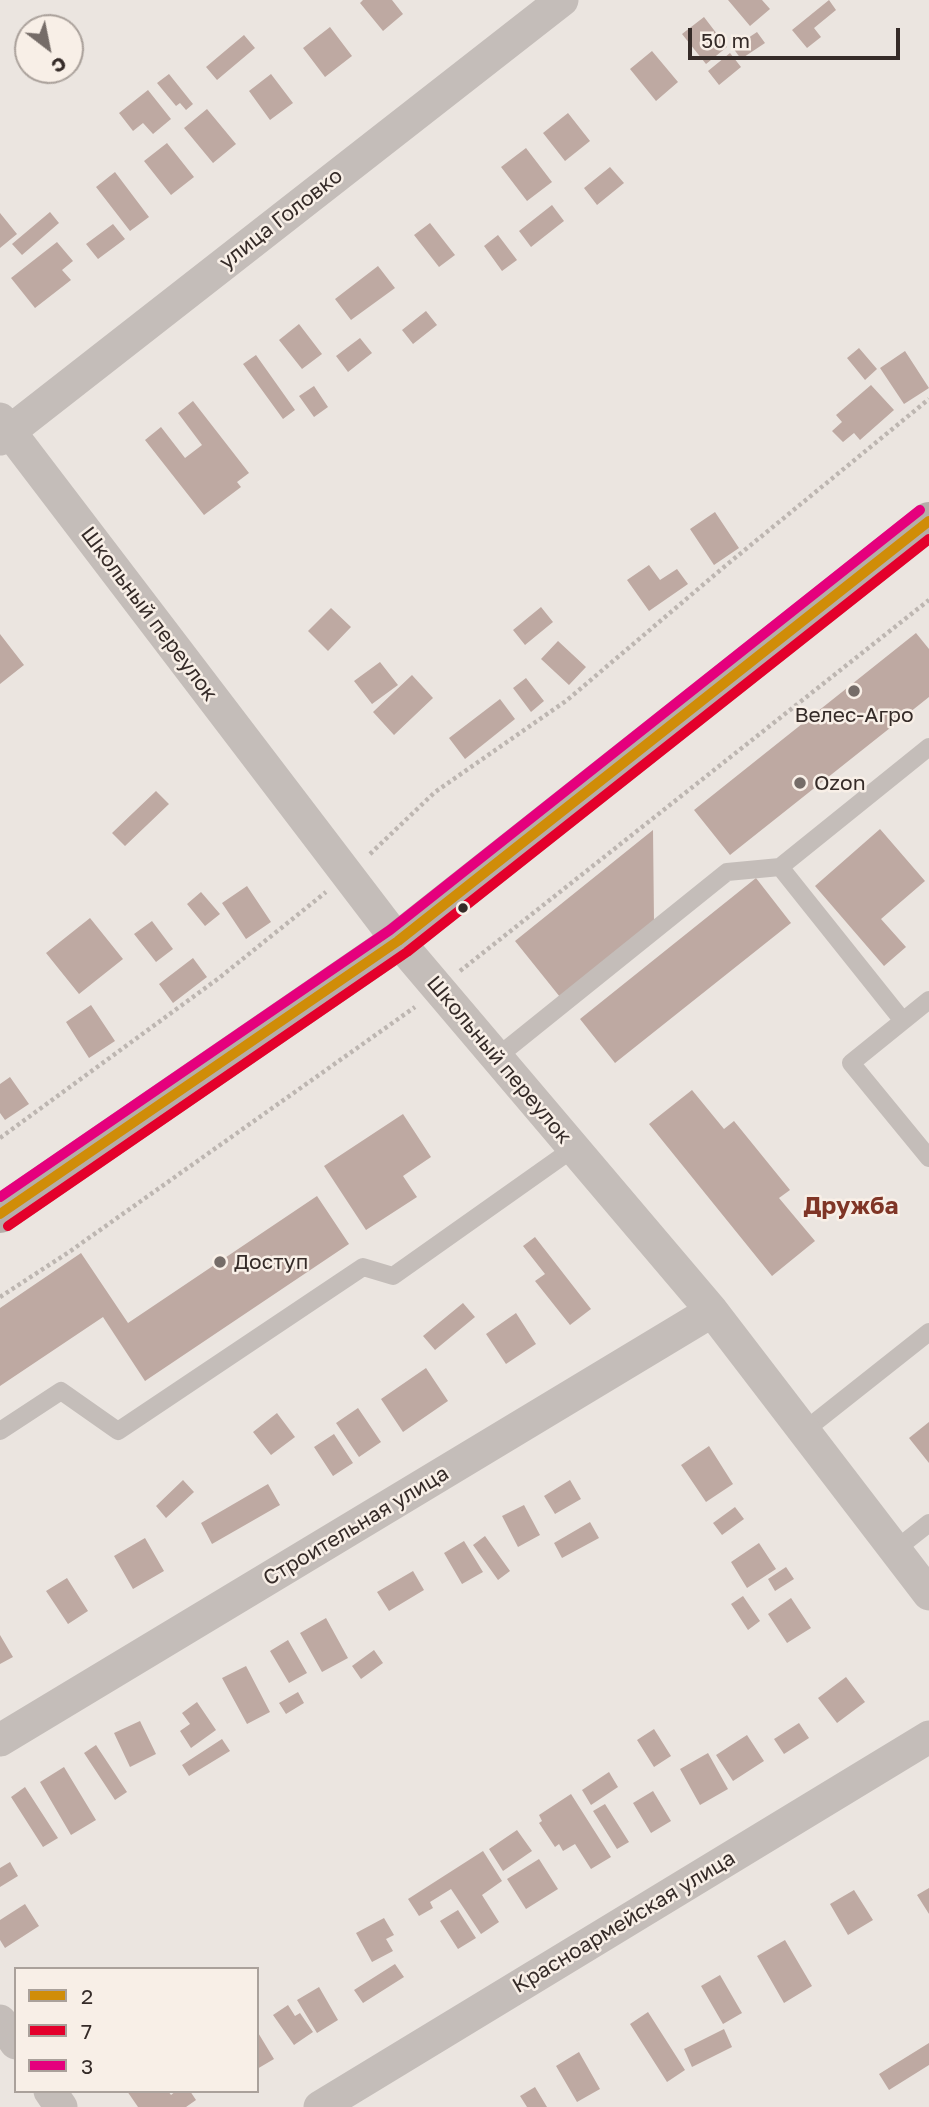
<!DOCTYPE html>
<html>
<head>
<meta charset="utf-8">
<style>
	body { margin:0 }
	#map { position:relative; width:929px; height:2107px; overflow:hidden; background:#ebe5e0; font-family:"Golos Text",sans-serif }
	canvas { display:block }
	.legend { position:absolute; left:14px; top:1967px; width:245px; height:126px; box-sizing:border-box; background:#f8efe7; border:2px solid #aaa19b; margin:0; padding:9px 12px; list-style:none; font-size:21px; color:#352b28 }
	.legend li { display:flex; align-items:center; gap:14px; height:35px }
	.legend b { width:35px; border:2px solid #aaa19b }
	.north { position:absolute; left:14px; top:14px; width:70px; height:70px; box-sizing:border-box; background:#f8efe7; border:2px solid #aaa19b; border-radius:50%; rotate:148deg; font-size:19px; font-weight:700; line-height:28px; text-align:center; color:#352b28 }
	.north::after { content:''; display:block; margin:auto; width:24px; height:32px; background:#756c68; clip-path:polygon(50% 0,100% 100%,50% 72%,0 100%) }
	.scale { position:absolute; left:688px; top:28px; width:212px; height:32px; box-sizing:border-box; border:4px solid #352b28; border-top:0; padding-left:9px; font-size:21px; line-height:24px; white-space:nowrap; color:#352b28; -webkit-text-stroke:5px #f8efe7; paint-order:stroke }
</style>
</head>
<body>
<div id="map">
<canvas width="929" height="2107"></canvas>
<ul class="legend">
<li><b style="height:9px;background:#d08d08"></b>2</li>
<li><b style="height:9px;background:#e4002b"></b>7</li>
<li><b style="height:9px;background:#e5007d"></b>3</li>
</ul>
<div class="north">С</div>
<div class="scale">50 m</div>
</div>
<script>
const ctx = document.querySelector('canvas').getContext('2d');
ctx.lineJoin = 'round';
function paint(path, color) { ctx.fillStyle = color; ctx.fill(path, 'evenodd'); }
const shape = rows => new Path2D(rows.map(r => 'M' + r).join(''));
function stroke(path, color, width, dash) { ctx.strokeStyle = color; ctx.lineWidth = width; ctx.lineCap = dash ? 'butt' : 'round'; ctx.setLineDash(dash || []); ctx.stroke(path); }
function drawText(font, color, halo, rows, align = 'center') {
  ctx.font = font + ' "Golos Text",sans-serif'; ctx.lineWidth = 5; ctx.setLineDash([]); ctx.textBaseline = 'middle'; ctx.strokeStyle = halo; ctx.fillStyle = color; for (const [text, x, y, turn = 0] of rows) {
    ctx.save(); ctx.translate(x, y); ctx.rotate((+turn || 0) * Math.PI / 180); ctx.textAlign = isNaN(turn) ? turn : align; if (halo) ctx.strokeText(text, 0, 0); ctx.fillText(text, 0, 0); ctx.restore();
  }
}
const building = shape([
	[363,0,392,0,403,14,383,31,360,3],
	[728,0,762,0,770,9,750,26],
	[829,0,836,10,814,28,821,37,807,48,792,30],
	[704,17,727,47,706,64,682,34],
	[330,27,352,56,325,77,303,48],
	[757,32,765,43,741,59,733,48],
	[244,35,255,48,217,80,206,67],
	[652,51,678,82,656,101,630,69],
	[730,53,741,67,719,85,708,71],
	[169,74,193,104,186,110,180,103,176,106,157,83],
	[271,74,293,103,270,120,249,91],
	[148,90,171,119,153,134,143,123,133,131,119,113],
	[207,109,236,144,213,163,184,128],
	[568,113,590,141,565,161,543,133],
	[167,143,194,177,171,195,144,161],
	[526,148,552,182,527,201,501,167],
	[610,167,624,183,597,205,584,188],
	[115,172,149,217,130,231,96,187],
	[552,205,564,221,531,247,519,231],
	[50,212,59,223,22,255,12,244],
	[0,213,17,234,0,248],
	[430,223,455,255,439,267,414,235],
	[113,224,125,239,98,259,86,244],
	[498,235,517,260,502,271,484,246],
	[57,242,73,261,62,270,71,280,35,308,11,278],
	[378,266,395,288,351,320,335,299],
	[426,311,437,325,413,344,402,330],
	[299,324,322,354,302,369,279,340],
	[360,338,372,353,348,372,336,356],
	[859,348,877,369,865,380,847,358],
	[905,351,929,388,904,404,880,368],
	[256,355,295,410,283,419,243,364],
	[871,385,894,410,860,440,854,433,843,442,832,431,842,422,836,415],
	[314,386,328,407,314,417,299,396],
	[193,401,249,473,237,482,241,487,204,515,145,440,161,427,185,458,202,445,178,413],
	[715,512,739,548,714,565,690,529],
	[649,565,660,580,677,569,688,584,649,611,627,580],
	[541,607,553,622,525,645,513,630],
	[331,608,351,627,328,651,308,631],
	[916,633,929,649,929,697,730,855,694,810],
	[0,634,24,665,0,684],
	[558,641,586,667,569,685,541,659],
	[380,662,398,685,372,704,354,681],
	[412,675,433,698,394,735,373,712],
	[526,678,544,701,531,712,513,688],
	[500,699,515,719,465,759,449,738],
	[156,791,169,804,125,846,112,833],
	[880,829,925,881,881,919,906,947,884,966,815,886],
	[653,830,654,922,560,997,515,941],
	[756,878,791,923,615,1063,580,1019],
	[247,886,271,922,246,939,222,903],
	[201,892,220,914,205,926,187,904],
	[90,918,123,959,79,994,46,953],
	[152,921,173,949,156,962,134,934],
	[193,958,207,977,173,1003,159,984],
	[91,1005,115,1041,89,1058,66,1022],
	[10,1077,29,1104,5,1120,0,1113,0,1084],
	[692,1090,724,1129,734,1121,790,1190,779,1198,815,1241,772,1276,649,1124],
	[403,1114,431,1157,403,1176,417,1197,366,1230,324,1166],
	[317,1196,349,1244,145,1381,103,1317,0,1386,0,1308,81,1253,128,1323],
	[535,1237,591,1309,570,1325,535,1281,545,1274,523,1246],
	[463,1303,475,1317,435,1350,423,1336],
	[516,1313,536,1344,506,1364,486,1334],
	[426,1368,448,1401,403,1432,381,1399],
	[358,1408,381,1442,359,1457,336,1423],
	[277,1413,295,1437,271,1455,253,1432],
	[929,1422,929,1463,909,1438],
	[334,1434,353,1463,333,1476,314,1447],
	[709,1446,733,1484,706,1502,681,1465],
	[183,1480,194,1492,166,1518,156,1506],
	[570,1480,581,1499,555,1514,544,1496],
	[268,1484,280,1505,212,1544,201,1523],
	[524,1505,540,1535,518,1547,502,1516],
	[735,1507,744,1519,722,1535,713,1523],
	[590,1522,599,1538,562,1558,554,1543],
	[485,1536,510,1571,498,1580,473,1545],
	[145,1538,164,1571,133,1589,114,1556],
	[464,1541,483,1572,462,1584,444,1553],
	[759,1543,776,1569,747,1588,731,1562],
	[786,1567,794,1579,775,1591,768,1579],
	[413,1571,424,1590,389,1611,377,1592],
	[67,1578,88,1611,68,1624,46,1591],
	[743,1596,760,1621,748,1630,731,1604],
	[791,1598,811,1628,787,1643,768,1614],
	[326,1618,348,1658,322,1672,300,1633],
	[0,1635,13,1657,0,1664],
	[288,1640,307,1673,289,1683,270,1651],
	[374,1650,383,1663,361,1679,352,1666],
	[246,1666,270,1712,247,1724,222,1678],
	[846,1677,865,1702,837,1723,818,1698],
	[298,1692,304,1703,286,1714,279,1703],
	[197,1702,216,1730,191,1748,180,1731,190,1724,182,1713],
	[140,1721,156,1754,130,1767,114,1733],
	[799,1723,809,1738,784,1754,774,1739],
	[654,1729,671,1756,654,1767,637,1740],
	[747,1735,764,1761,733,1781,716,1755],
	[222,1739,230,1751,189,1776,182,1765],
	[96,1745,127,1792,115,1800,84,1753],
	[708,1753,728,1789,700,1805,680,1769],
	[64,1767,96,1820,71,1835,40,1782],
	[609,1772,618,1787,591,1805,582,1790],
	[25,1787,58,1838,43,1847,11,1797],
	[653,1791,671,1821,651,1833,633,1803],
	[571,1794,611,1857,591,1869,575,1844,563,1851,559,1844,555,1847,539,1823,542,1821,539,1815],
	[605,1804,629,1842,617,1849,593,1811],
	[517,1830,532,1851,503,1871,489,1849],
	[483,1851,502,1881,482,1895,499,1922,481,1934,451,1889,430,1902,433,1908,419,1916,408,1899],
	[539,1859,558,1889,526,1909,507,1879],
	[10,1862,18,1876,0,1887,0,1868],
	[929,1888,929,1914,917,1895],
	[854,1890,873,1920,848,1935,830,1904],
	[25,1904,39,1926,5,1948,0,1940,0,1920],
	[458,1910,476,1938,458,1949,440,1921],
	[384,1918,394,1935,386,1939,393,1951,372,1962,356,1933],
	[785,1940,812,1986,784,2003,757,1956],
	[395,1964,404,1977,363,2003,354,1990],
	[720,1975,742,2013,723,2024,701,1986],
	[319,1987,338,2020,317,2033,297,2000],
	[288,2005,295,2016,300,2013,313,2032,294,2045,273,2015],
	[648,2012,685,2070,667,2082,630,2024],
	[724,2029,732,2047,692,2067,684,2049],
	[257,2031,274,2059,257,2069],
	[929,2043,929,2065,889,2090,879,2074],
	[579,2052,600,2089,577,2102,556,2066],
	[535,2087,547,2107,527,2107,520,2096],
	[127,2091,168,2091,171,2095,176,2091,190,2091,196,2100,186,2107,138,2107]
]);
const path = shape([
	[370,854,435,792,566,701,724,567,929,399],
	[460,971,929,600],
	[0,1138,219,978,326,892],
	[0,1297,69,1252,415,1007]
]);
const lane = shape([
	[780,867,903,1021],
	[929,1000,851,1063,929,1158],
	[497,1057,727,872,780,867,929,747],
	[0,1431,61,1391,118,1431,363,1267,393,1276,574,1148],
	[804,1431,929,1332],
	[895,1550,929,1523]
]);
const street = shape([
	[0,419,398,941,712,1311,929,1594],
	[0,439,562,0],
	[0,1740,712,1311],
	[0,2021,16,2043],
	[50,2091,61,2107],
	[320,2107,929,1737]
]);
const secondary = shape([
	[0,1214,398,941,929,521]
]);
const bus1 = shape([
	[0,1214,398,941,929,521]
]);
const bus2 = shape([
	[8,1226,407,952,929,539]
]);
const bus3 = shape([
	[0,1197,390,930,920,510]
]);
const markers = [
	[854,691,7,"#756c68"],
	[800,783,7,"#756c68"],
	[463,908,6,"#352b28"],
	[220,1262,7,"#756c68"]
];
const streetNames = [
	["улица Головко",281,219,-38],
	["Школьный переулок",149,614,53],
	["Школьный переулок",499,1060,50],
	["Строительная улица",356,1526,-31],
	["Красноармейская улица",624,1922,-31]
];
const poiNames = [
	["Велес-Агро",854,715,"center"],
	["Ozon",814,783],
	["Доступ",234,1262]
];
const quarterNames = [
	["Дружба",851,1206]
];
paint(building, '#bea9a2');
stroke(path, '#bdb6b1', 4.5, [3.5, 3.5]);
stroke(lane, '#c4bdb9', 18);
stroke(street, '#c4bdb9', 33);
stroke(secondary, '#b5aea9', 38);
stroke(bus1, '#d08d08', 10);
stroke(bus2, '#e4002b', 10);
stroke(bus3, '#e5007d', 10);
for (const [x, y, r, color] of markers) { const dot = new Path2D(); dot.arc(x, y, r, 0, 2 * Math.PI); ctx.fillStyle = color; ctx.fill(dot); stroke(dot, '#f8efe7', 2.5); }
drawText('21px', '#352b28', '#f8efe7', streetNames);
drawText('21px', '#352b28', '#f8efe7', poiNames, 'left');
drawText('bold 24px', '#7f3526', '#f8efe7', quarterNames);
</script>
</body>
</html>
